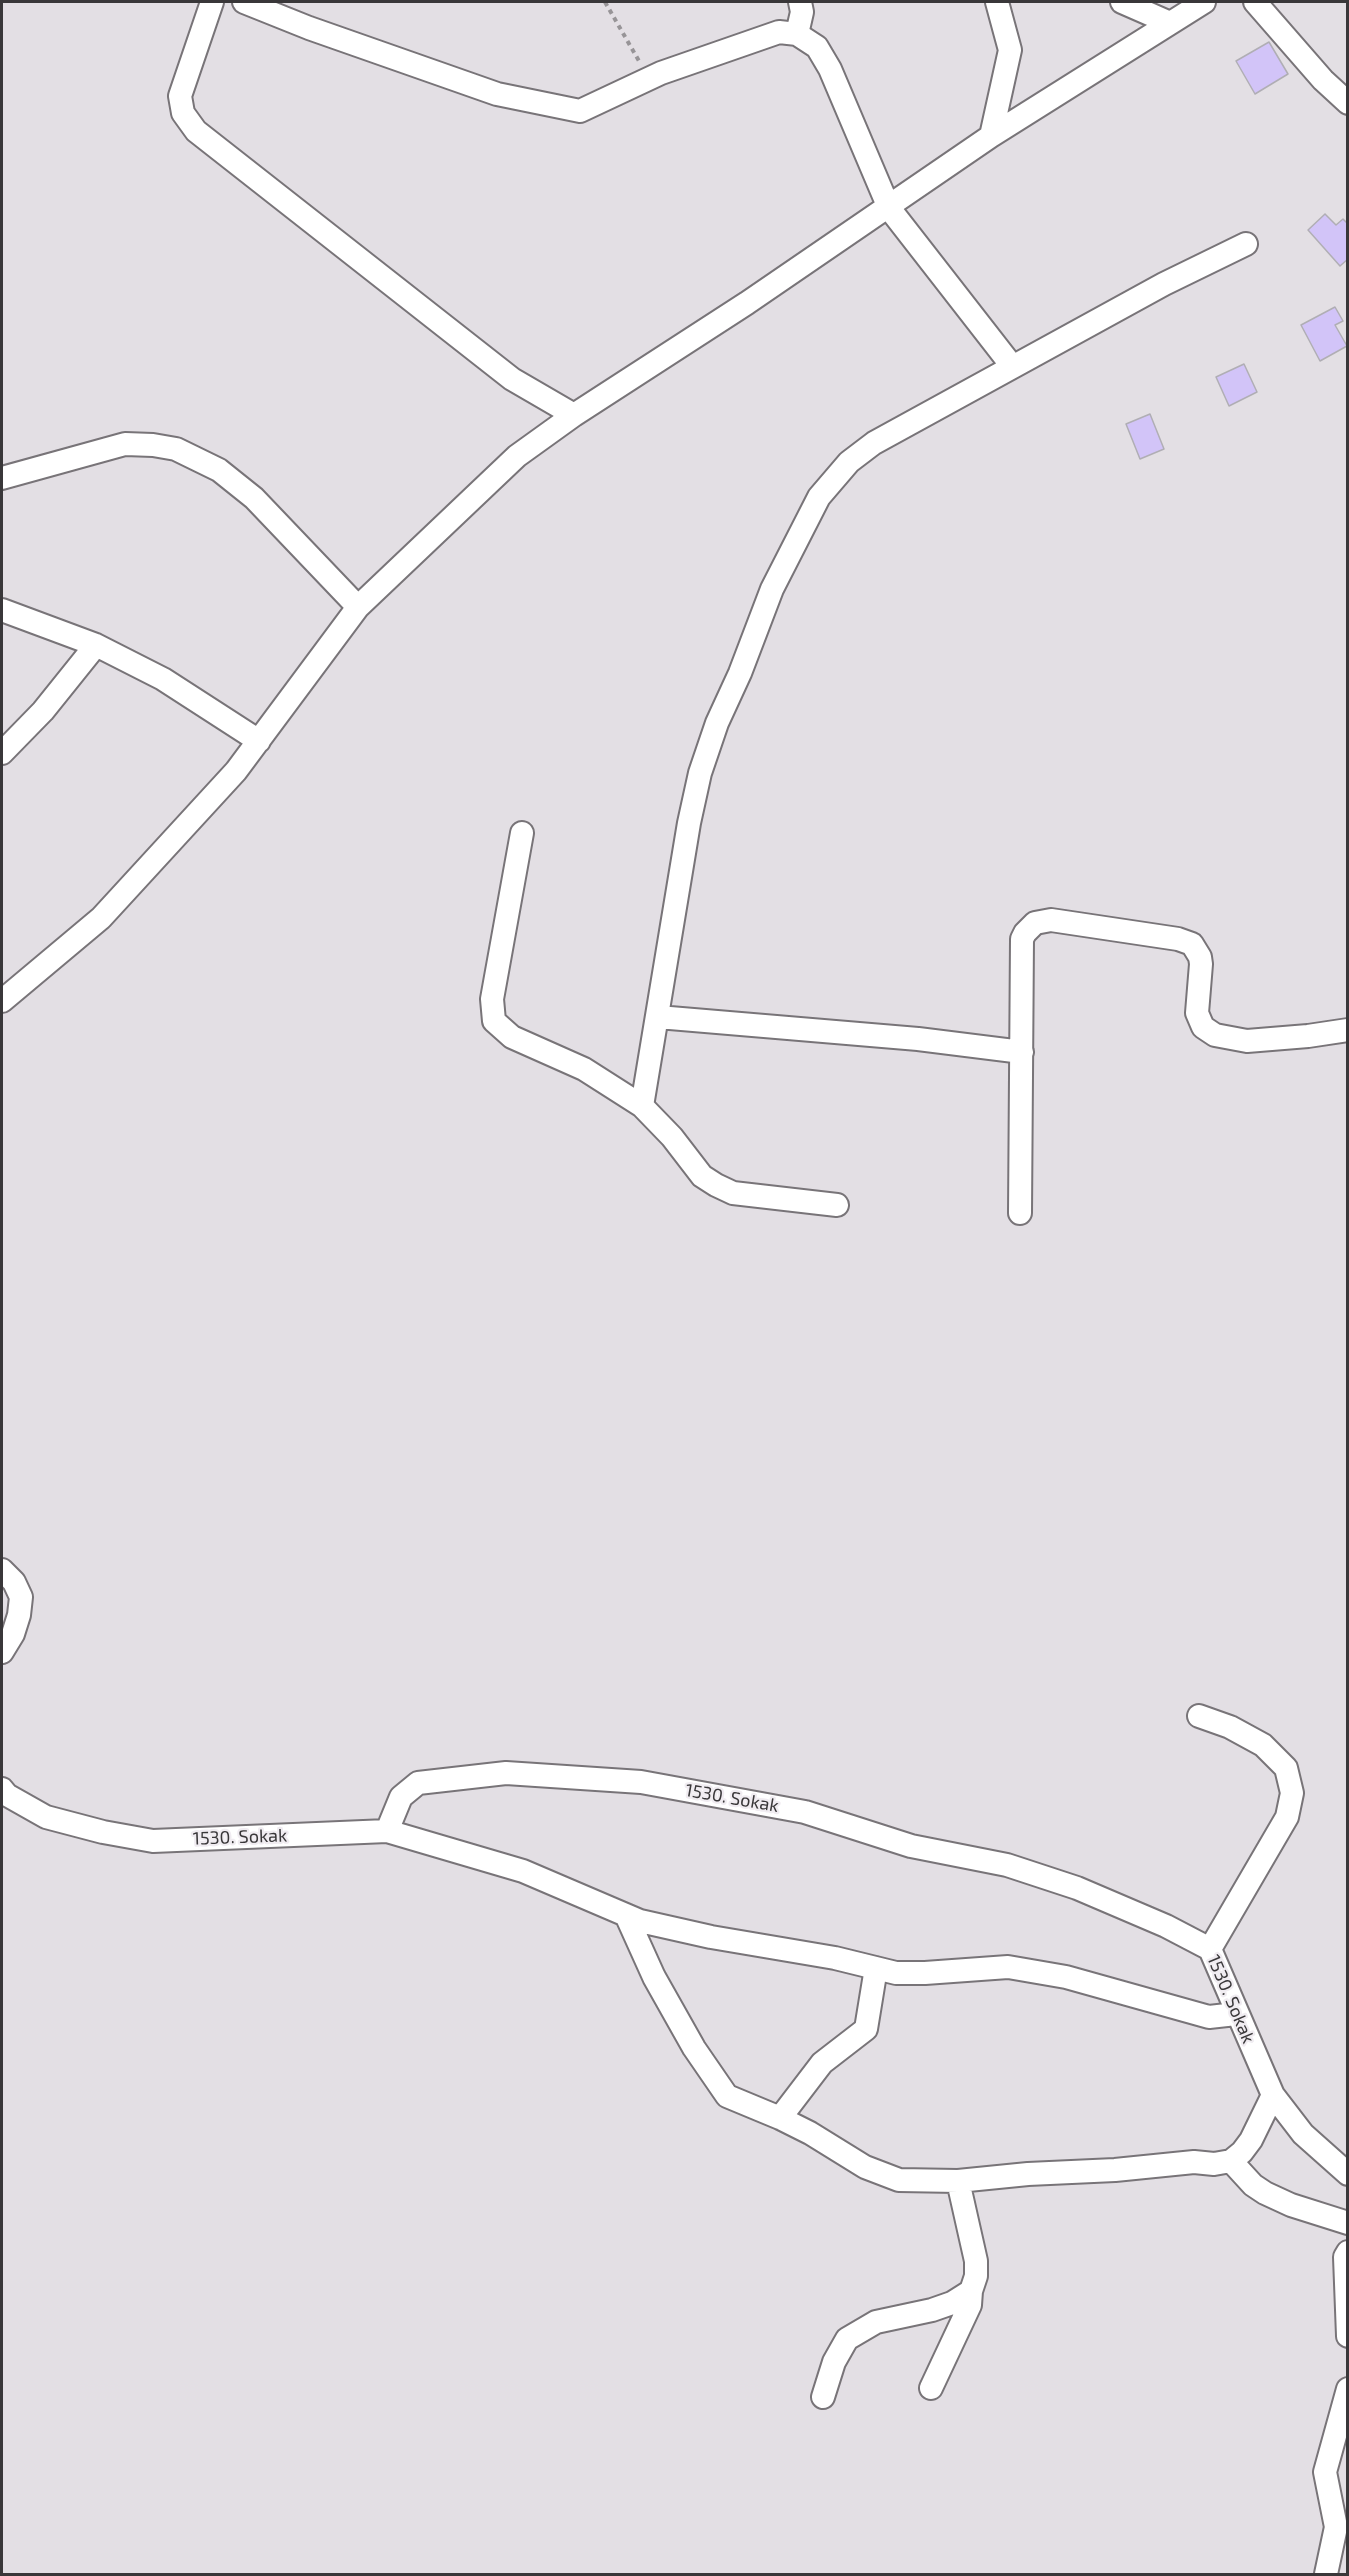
<!DOCTYPE html>
<html>
<head>
<meta charset="utf-8">
<style>
	body { margin:0 }
	#map { position:relative; width:1349px; height:2576px; overflow:hidden; background:#e3dfe4; font-family:"Exo 2",sans-serif }
	canvas { display:block }
	.frame { position:absolute; inset:0; border:3px solid #393739; pointer-events:none }
</style>
</head>
<body>
<div id="map">
<canvas width="1349" height="2576"></canvas>
<div class="frame"></div>
</div>
<script>
const ctx = document.querySelector('canvas').getContext('2d');
ctx.lineJoin = 'round';
function paint(path, color) { ctx.fillStyle = color; ctx.fill(path, 'evenodd'); }
const shape = rows => new Path2D(rows.map(r => 'M' + r).join(''));
function stroke(path, color, width, dash) { ctx.strokeStyle = color; ctx.lineWidth = width; ctx.lineCap = dash ? 'butt' : 'round'; ctx.setLineDash(dash || []); ctx.stroke(path); }
function drawText(font, color, halo, rows, align = 'center') {
  ctx.font = font + ' "Exo 2",sans-serif'; ctx.lineWidth = 4.5; ctx.setLineDash([]); ctx.textBaseline = 'middle'; ctx.strokeStyle = halo; ctx.fillStyle = color; for (const [text, x, y, turn = 0] of rows) {
    ctx.save(); ctx.translate(x, y); ctx.rotate((+turn || 0) * Math.PI / 180); ctx.textAlign = isNaN(turn) ? turn : align; if (halo) ctx.strokeText(text, 0, 0); ctx.fillText(text, 0, 0); ctx.restore();
  }
}
const building = shape([
	[1269,42,1288,74,1255,94,1236,61,1269,42],
	[1325,214,1336,225,1343,219,1348,224,1348,259,1340,266,1308,230,1325,214],
	[1335,307,1343,321,1335,325,1347,346,1320,361,1301,325,1335,307],
	[1244,364,1257,392,1229,406,1216,377,1244,364],
	[1150,414,1164,449,1140,459,1126,424,1150,414]
]);
const path = shape([
	[605,2,639,61]
]);
const minor = shape([
	[212,2,180,96,183,113,196,131,512,379,574,415],
	[244,2,309,28,497,94,580,111,661,73,779,32,797,34,817,47,830,69,889,208,1012,366],
	[1122,2,1170,23],
	[1255,2,1323,80,1348,103],
	[797,34,802,12,800,2],
	[991,136,1010,50,997,2],
	[2,478,125,444,153,445,176,449,219,470,254,498,358,607],
	[2,610,96,645,163,679,259,741],
	[2,753,43,711,96,645],
	[522,833,492,999,494,1021,512,1037,584,1069,642,1106,672,1137,702,1176,716,1185,733,1193,837,1205],
	[2,1001,101,918,236,771,358,607,517,456,574,415,747,303,991,136,1204,2],
	[658,1017,918,1039,1022,1052],
	[642,1106,689,823,700,773,717,723,740,673,772,589,819,497,849,462,874,443,1164,284,1246,244],
	[1020,1213,1022,939,1025,933,1035,923,1051,920,1178,939,1192,944,1200,957,1201,964,1197,1013,1203,1027,1215,1035,1247,1041,1308,1036,1348,1030],
	[2,1570,14,1582,21,1597,19,1615,13,1634,2,1652],
	[1199,1716,1230,1727,1263,1745,1286,1768,1292,1793,1287,1817,1210,1949],
	[2,1789,7,1795,46,1817,103,1832,153,1841,387,1831,401,1797,418,1783,506,1773,641,1782,805,1812,911,1846,1007,1865,1077,1888,1166,1926,1210,1949,1273,2095,1303,2134,1348,2174],
	[387,1831,523,1871,640,1921,711,1937,835,1958,896,1973,925,1973,1008,1967,1066,1977,1209,2017,1236,2014],
	[626,1915,654,1977,694,2048,727,2096,780,2118,810,2133,865,2167,899,2180,958,2181,1028,2174,1115,2170,1194,2162,1214,2164,1231,2161,1242,2152,1251,2140,1273,2095],
	[780,2118,822,2063,866,2029,876,1968],
	[1231,2161,1253,2185,1265,2193,1291,2205,1348,2223],
	[1348,2252,1345,2257,1348,2336],
	[931,2388,970,2305,971,2291],
	[823,2397,834,2362,847,2339,876,2322,932,2310,952,2303,971,2291,976,2276,976,2261,958,2181],
	[1326,2574,1336,2527,1325,2472,1348,2389]
]);
const streetNames = [
	["1530. Sokak",732,1798,10],
	["1530. Sokak",240,1837,-2],
	["1530. Sokak",1231,1999,67]
];
paint(building, '#d2c4f8');
stroke(building, '#b0aeb4', 1.5);
stroke(minor, '#787478', 26);
stroke(path, '#979497', 4, [4.5, 4.5]);
stroke(minor, '#fff', 22);
drawText('18px', '#393739', '#f0ecf1', streetNames);
</script>
</body>
</html>
